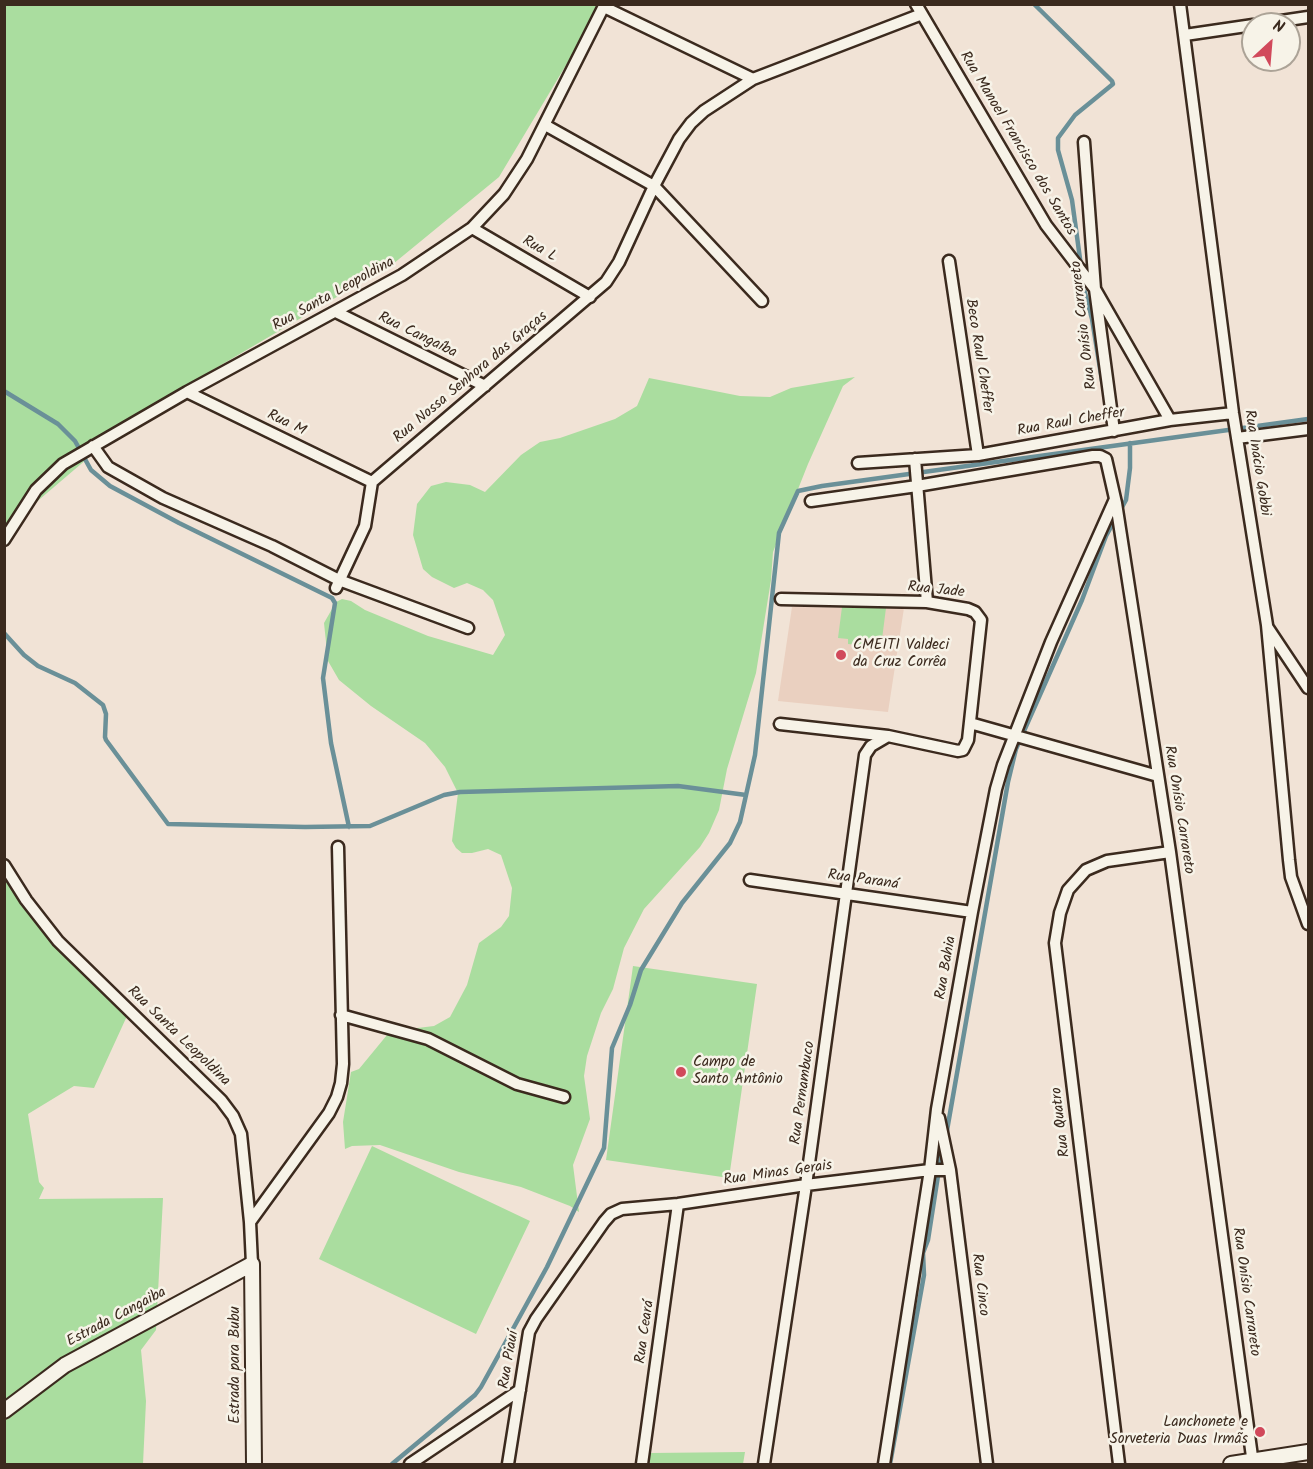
<!DOCTYPE html>
<html>
<head>
<meta charset="utf-8">
<style>
	body { margin:0 }
	#map { position:relative; width:1313px; height:1469px; overflow:hidden; background:#f1e3d6; font-family:Kalam,sans-serif }
	canvas { display:block }
	.frame { position:absolute; inset:0; border:6px solid #3b2a1e; pointer-events:none }
	.north { position:absolute; left:1241px; top:12px; width:60px; height:60px; box-sizing:border-box; background:#f7f3e8; border:2px solid #aca397; border-radius:50%; rotate:26deg; font-size:16px; font-weight:700; line-height:24px; text-align:center; color:#3b2a1e }
	.north::after { content:''; display:block; margin:auto; width:21px; height:27px; background:#d1495b; clip-path:polygon(50% 0,100% 100%,50% 72%,0 100%) }
</style>
</head>
<body>
<div id="map">
<canvas width="1313" height="1469"></canvas>
<div class="frame"></div>
<div class="north">N</div>
</div>
<script>
const ctx = document.querySelector('canvas').getContext('2d');
ctx.lineJoin = 'round';
function paint(path, color) { ctx.fillStyle = color; ctx.fill(path, 'evenodd'); }
const shape = rows => new Path2D(rows.map(r => 'M' + r).join(''));
function stroke(path, color, width, dash) { ctx.strokeStyle = color; ctx.lineWidth = width; ctx.lineCap = dash ? 'butt' : 'round'; ctx.setLineDash(dash || []); ctx.stroke(path); }
function drawText(font, color, halo, rows, align = 'center') {
  ctx.font = font + ' Kalam,sans-serif'; ctx.lineWidth = 5; ctx.setLineDash([]); ctx.textBaseline = 'middle'; ctx.strokeStyle = halo; ctx.fillStyle = color; for (const [text, x, y, turn = 0] of rows) {
    ctx.save(); ctx.translate(x, y); ctx.rotate((+turn || 0) * Math.PI / 180); ctx.textAlign = isNaN(turn) ? turn : align; if (halo) ctx.strokeText(text, 0, 0); ctx.fillText(text, 0, 0); ctx.restore();
  }
}
const built = shape([
	[792,607,904,608,888,712,778,701]
]);
const green = shape([
	[5,5,602,5,499,177,393,264,175,392,108,441,13,522,5,535],
	[855,377,843,386,808,464,773,552,771,580,756,673,727,769,719,810,709,833,700,847,644,909,624,948,613,989,601,1013,587,1056,584,1076,590,1119,573,1165,579,1212,570,1206,521,1187,459,1172,380,1145,352,1146,345,1149,343,1122,351,1072,359,1069,387,1035,401,1030,434,1026,450,1017,467,985,479,943,501,927,509,916,512,888,501,855,488,849,472,853,462,853,456,848,452,841,458,793,445,767,425,743,371,706,339,680,328,661,324,623,336,602,342,599,351,601,365,610,428,636,493,655,505,635,493,600,483,590,467,583,454,588,432,577,423,569,413,535,417,504,431,486,446,482,470,485,485,492,521,455,540,442,560,438,615,419,637,406,649,378,740,396,770,397,791,388],
	[842,607,886,608,881,647,848,644,848,639,838,638],
	[4,873,15,891,61,951,127,1016,94,1088,74,1086,28,1114,39,1182,44,1188,39,1199,163,1198,156,1330,141,1350,146,1401,143,1464,5,1464],
	[633,966,757,984,729,1178,606,1160],
	[372,1146,530,1221,476,1334,319,1259],
	[745,1452,743,1464,648,1464,650,1453]
]);
const stream = shape([
	[1034,4,1112,81,1113,84,1075,115,1058,138,1058,150,1072,200,1081,266],
	[1080,274,1092,319,1102,381],
	[4,391,58,424,75,441,91,470,110,486,179,523,332,598,335,603,323,678,331,743,349,827],
	[4,633,24,655,38,666,75,683,103,705,106,714,105,737,106,740,168,824,305,827,370,826,444,795,460,792,678,786,746,795],
	[946,1136,1008,782,1016,749,1082,600,1106,536,1126,500,1130,468,1130,443],
	[392,1464,475,1395,481,1387,547,1267,604,1148,612,1048,630,1005,641,970,682,903,730,843,740,822,755,755,779,533,798,491,822,486,1308,419],
	[890,1464,924,1275,923,1253,928,1240,942,1150]
]);
const minor = shape([
	[916,4,1046,225,1095,289,1170,420],
	[1180,4,1233,413,1267,625,1289,860,1291,877,1308,924],
	[604,7,753,79],
	[1261,24,1308,17],
	[1185,35,1253,25],
	[545,125,654,186,762,301],
	[1084,142,1095,289,1114,431],
	[472,228,590,297],
	[949,261,978,455],
	[336,312,485,386],
	[187,392,372,482],
	[1237,438,1308,429],
	[93,446,108,467,163,498,272,546,339,580,468,628],
	[915,459,927,602],
	[858,463,978,455,1170,420,1233,413],
	[372,482,606,282,619,262,654,186,679,139,691,123,704,111,753,79,922,14],
	[811,501,917,486,1093,456,1100,456,1106,459,1116,503,1170,852,1253,1464],
	[4,540,36,490,63,464,187,392,402,275,472,228,504,194,527,159,605,4],
	[336,588,365,526,372,482],
	[1268,628,1308,688],
	[970,723,1158,776],
	[780,724,888,736,958,751,963,750,968,740,981,620,975,612,968,609,927,602,781,599],
	[4,865,26,900,58,941,221,1100,233,1116,241,1134,250,1222,252,1264],
	[750,880,972,912],
	[341,1015,428,1039,517,1084,564,1097],
	[939,1118,950,1170,987,1464],
	[250,1222,329,1113,337,1097,341,1083,343,1064,338,847],
	[410,1464,520,1390],
	[508,1464,529,1332,536,1319,604,1222,611,1214,622,1209,678,1204,806,1185,930,1170,950,1170],
	[642,1464,678,1204],
	[764,1464,806,1185,865,755,871,746,888,736],
	[884,1464,930,1170,937,1109,972,912,996,789,1003,765,1051,642,1115,499],
	[1119,1464,1055,943,1060,913,1068,890,1086,870,1107,861,1170,852]
]);
const tertiary = shape([
	[4,1411,65,1365,252,1264,254,1464],
	[1231,1464,1308,1452]
]);
const markers = [
	[841,655,6,"#d1495b"],
	[681,1072,6,"#d1495b"],
	[1260,1432,6,"#d1495b"]
];
const streetNames = [
	["Rua Manoel Francisco dos Santos",1017,144,59],
	["Rua L",539,250,30],
	["Rua Santa Leopoldina",334,295,-29],
	["Rua Onísio Carrareto",1085,325,-97],
	["Rua Cangaíba",417,336,26],
	["Beco Raul Cheffer",978,356,81],
	["Rua Nossa Senhora das Graças",471,378,-40],
	["Rua Raul Cheffer",1071,423,-10],
	["Rua M",286,424,26],
	["Rua Inácio Gobbi",1256,463,81],
	["Rua Jade",936,591,6],
	["Rua Onísio Carrareto",1178,810,81],
	["Rua Paraná",863,881,8],
	["Rua Bahia",947,968,-80],
	["Rua Santa Leopoldina",178,1037,44],
	["Rua Pernambuco",804,1093,-82],
	["Rua Quatro",1062,1122,-97],
	["Rua Minas Gerais",778,1174,-8],
	["Rua Cinco",979,1285,83],
	["Rua Onísio Carrareto",1245,1292,82],
	["Estrada Cangaiba",117,1318,-28],
	["Rua Ceará",646,1332,-82],
	["Rua Piauí",510,1360,-80],
	["Estrada para Bubu",236,1365,-90]
];
const poiNames = [
	["CMEITI Valdeci",853,646],
	["da Cruz Corrêa",853,663],
	["Campo de",693,1063],
	["Santo Antônio",693,1080],
	["Lanchonete e",1248,1423,"right"],
	["Sorveteria Duas Irmãs",1248,1440,"right"]
];
paint(built, '#ead0c0');
paint(green, '#aadd9f');
stroke(stream, '#6a9098', 4.5);
stroke(minor, '#3b2a1e', 15);
stroke(tertiary, '#3b2a1e', 18);
stroke(minor, '#f7f3e8', 10);
stroke(tertiary, '#f7f3e8', 14);
for (const [x, y, r, color] of markers) { const dot = new Path2D(); dot.arc(x, y, r, 0, 2 * Math.PI); ctx.fillStyle = color; ctx.fill(dot); stroke(dot, '#f7f3e8', 2); }
drawText('15px', '#3b2a1e', '#f7f3e8', streetNames);
drawText('15px', '#3b2a1e', '#f7f3e8', poiNames, 'left');
</script>
</body>
</html>
